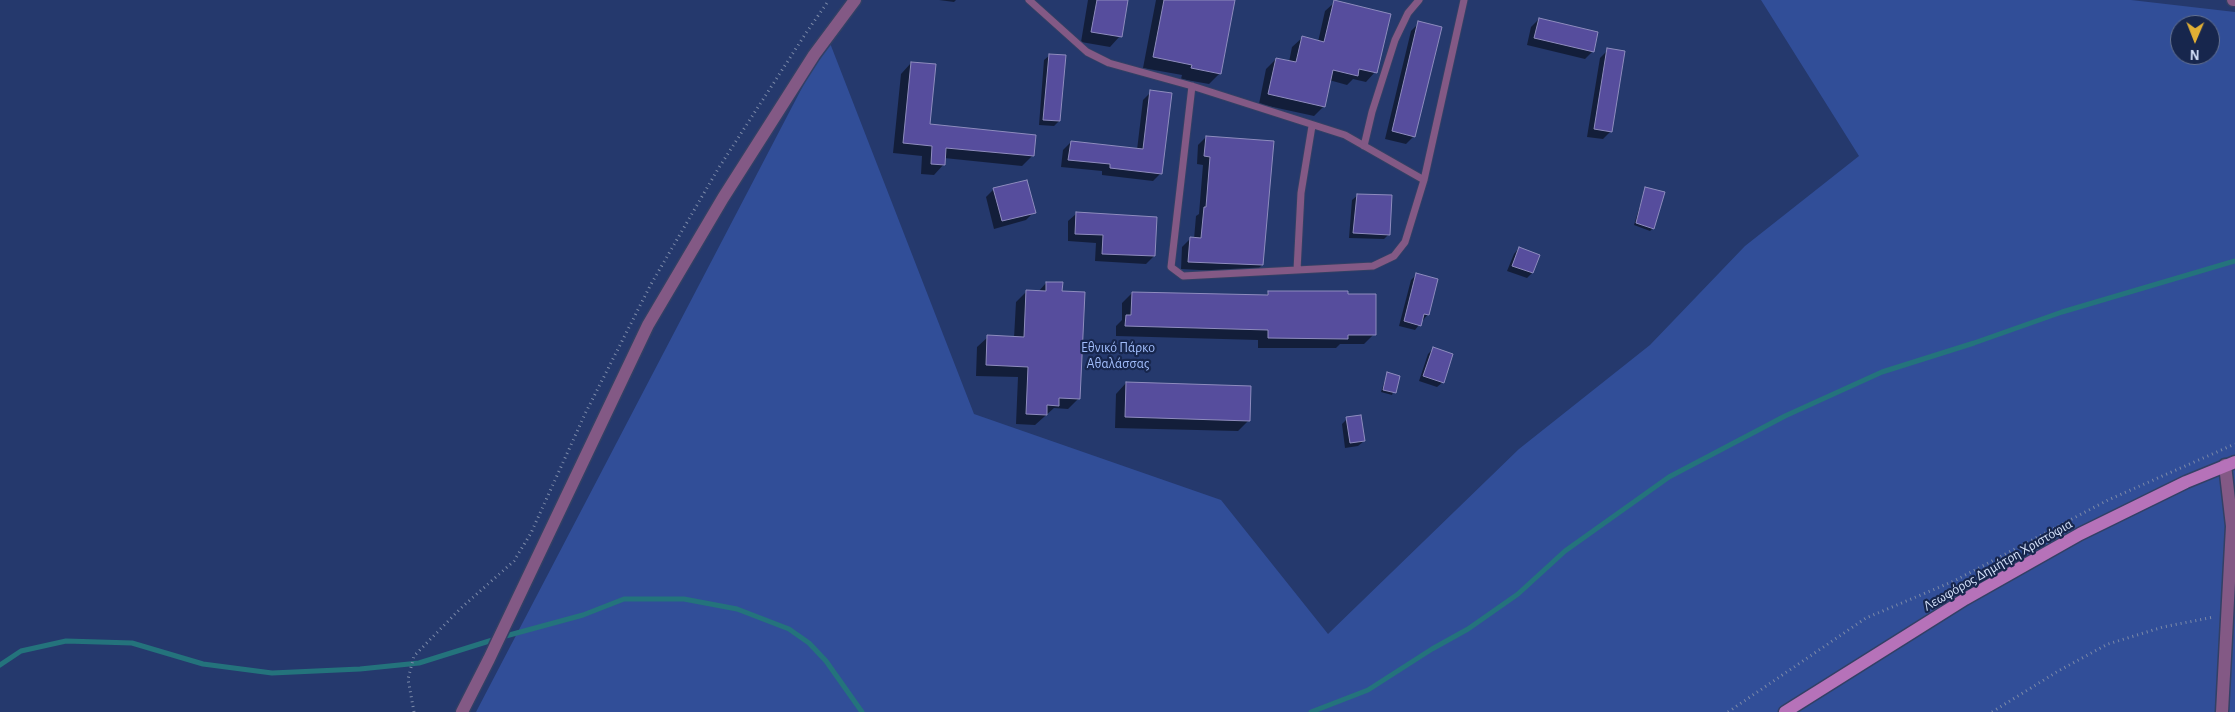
<!DOCTYPE html>
<html>
<head>
<meta charset="utf-8">
<style>
	body { margin:0 }
	#map { position:relative; width:2235px; height:712px; overflow:hidden; background:#17264d; font-family:"Alegreya Sans",sans-serif }
	canvas { display:block }
	.north { position:absolute; left:2170px; top:15px; width:50px; height:50px; box-sizing:border-box; background:#17264d; border:1px solid #637192; border-radius:50%; rotate:181deg; font-size:14px; font-weight:700; line-height:20px; text-align:center; color:#d5e1fa }
	.north::after { content:''; display:block; margin:auto; width:18px; height:22px; background:#e1af34; clip-path:polygon(50% 0,100% 100%,50% 72%,0 100%) }
</style>
</head>
<body>
<div id="map">
<canvas width="2235" height="712"></canvas>
<div class="north">N</div>
</div>
<script>
const ctx = document.querySelector('canvas').getContext('2d');
ctx.lineJoin = 'round';
function paint(path, color) { ctx.fillStyle = color; ctx.fill(path, 'evenodd'); }
const shape = rows => new Path2D(rows.map(r => 'M' + r).join(''));
function stroke(path, color, width, dash) { ctx.strokeStyle = color; ctx.lineWidth = width; ctx.lineCap = dash ? 'butt' : 'round'; ctx.setLineDash(dash || []); ctx.stroke(path); }
function drawText(font, color, halo, rows, align = 'center') {
  ctx.font = font + ' "Alegreya Sans",sans-serif'; ctx.lineWidth = 4.5; ctx.setLineDash([]); ctx.textBaseline = 'middle'; ctx.strokeStyle = halo; ctx.fillStyle = color; for (const [text, x, y, turn = 0] of rows) {
    ctx.save(); ctx.translate(x, y); ctx.rotate((+turn || 0) * Math.PI / 180); ctx.textAlign = isNaN(turn) ? turn : align; if (halo) ctx.strokeText(text, 0, 0); ctx.fillText(text, 0, 0); ctx.restore();
  }
}
const green = shape([
	[0,0,2235,0,2235,712,0,712],
	[2180,25,2210,25,2210,55,2180,55]
]);
const forest = shape([
	[1761,0,2131,0,2235,12,2235,712,476,712,828,38,974,414,1221,500,1328,634,1519,449,1650,345,1745,246,1859,156],
	[2180,25,2210,25,2210,55,2180,55]
]);
const shadow = shape([
	[939,0,956,0,954,2],
	[1088,0,1126,0,1120,36,1110,47,1081,42],
	[1156,0,1234,0,1220,73,1209,84,1181,79,1182,75,1143,68],
	[1335,2,1375,72,1366,82,1353,79,1347,85,1329,80,1324,106,1314,116,1259,104,1266,69,1276,59,1289,62,1292,47,1302,38,1318,42,1325,11],
	[1539,19,1593,51,1585,59,1527,45,1531,27],
	[1419,23,1414,136,1406,144,1385,139,1411,31],
	[1608,50,1611,131,1603,139,1587,137,1600,58],
	[1050,55,1059,121,1054,126,1039,125,1044,60],
	[911,63,928,126,1032,156,1022,166,944,158,944,164,934,175,921,174,922,156,893,153,901,74],
	[1151,92,1161,173,1153,181,1102,175,1102,171,1061,167,1063,150,1071,142,1137,150,1143,100],
	[1206,137,1262,265,1254,273,1181,269,1182,247,1190,239,1194,239,1196,216,1199,214,1203,165,1197,164,1198,145],
	[994,189,1034,212,1026,220,994,229,986,197],
	[1645,189,1653,228,1650,231,1634,225],
	[1358,195,1389,234,1384,239,1349,238,1352,200],
	[1076,214,1154,256,1146,264,1095,261,1096,243,1068,241,1068,221],
	[1519,248,1532,273,1527,278,1507,271,1514,254],
	[1416,275,1428,314,1415,330,1399,326,1411,280],
	[1046,283,1061,293,1079,398,1068,409,1054,408,1035,425,1016,424,1018,377,976,376,977,347,988,337,1014,338,1016,302,1027,291,1038,292],
	[1269,292,1347,295,1374,334,1364,344,1340,344,1336,348,1258,348,1258,340,1116,336,1116,326,1122,320,1122,303,1132,293,1264,297],
	[1433,349,1443,382,1437,387,1419,381,1428,354],
	[1387,374,1399,377,1392,395,1381,392],
	[1126,383,1248,421,1238,431,1115,428,1116,394],
	[1347,419,1364,441,1358,446,1345,448,1342,424]
]);
const stream = shape([
	[0,665,21,651,66,641,132,643,203,664,272,673,360,669,419,663,502,637,583,615,624,599,684,599,737,609,789,629,809,643,826,661,862,712],
	[1311,712,1368,690,1432,649,1468,629,1518,594,1565,551,1669,477,1785,416,1882,372,1974,343,2062,312,2235,261]
]);
const building = shape([
	[1097,0,1128,0,1122,37,1091,32,1097,0],
	[1164,0,1235,0,1221,74,1191,68,1192,65,1153,57,1164,0],
	[1334,0,1391,14,1377,73,1359,69,1358,76,1333,70,1325,107,1268,94,1276,58,1296,62,1302,36,1324,42,1334,0],
	[1539,18,1598,32,1594,52,1534,38,1539,18],
	[1418,21,1442,27,1415,137,1392,131,1418,21],
	[1607,48,1625,51,1612,132,1594,129,1607,48],
	[1049,54,1066,55,1060,121,1043,120,1049,54],
	[911,62,936,64,930,124,1036,135,1034,156,946,148,945,165,931,164,932,146,903,143,911,62],
	[1150,90,1172,93,1162,174,1110,168,1110,164,1068,160,1071,141,1143,149,1150,90],
	[1206,136,1274,141,1263,265,1188,262,1190,237,1201,238,1204,207,1206,207,1210,157,1204,156,1206,136],
	[1027,180,1036,213,1002,221,993,188,1027,180],
	[1645,187,1665,192,1654,229,1636,223,1645,187],
	[1357,194,1392,195,1390,235,1353,233,1357,194],
	[1076,212,1157,217,1155,256,1102,254,1103,235,1075,234,1076,212],
	[1519,247,1540,255,1533,273,1512,266,1519,247],
	[1416,273,1438,279,1429,315,1424,314,1421,326,1404,321,1416,273],
	[1046,282,1063,282,1062,291,1085,292,1080,399,1059,398,1059,406,1047,405,1047,415,1026,414,1028,367,986,365,987,335,1024,337,1026,290,1046,291,1046,282],
	[1268,291,1348,291,1348,294,1376,294,1376,335,1348,335,1348,339,1268,338,1268,330,1125,326,1126,315,1131,315,1132,292,1268,295,1268,291],
	[1433,347,1453,354,1444,383,1423,376,1433,347],
	[1387,372,1400,376,1396,393,1383,390,1387,372],
	[1126,382,1251,386,1250,421,1125,417,1126,382],
	[1361,415,1365,441,1350,443,1346,417,1361,415]
]);
const path = shape([
	[414,712,408,679,414,656,461,608,514,561,531,533,585,414,650,286,718,169,806,33,829,0],
	[1728,712,1866,618,1954,581,2108,500,2235,444],
	[1992,712,2060,670,2108,644,2163,627,2214,617]
]);
const service = shape([
	[1029,0,1087,52,1109,63,1192,86,1345,135,1424,180],
	[1192,86,1171,267,1183,276,1373,266,1394,256,1405,242,1424,180,1464,0],
	[1364,146,1372,112,1395,40,1408,13,1419,0],
	[1297,270,1301,193,1312,126]
]);
const minor = shape([
	[2233,0,2235,0],
	[462,712,489,659,648,325,723,198,814,55,855,0],
	[2222,712,2232,526,2225,465]
]);
const secondary = shape([
	[1785,712,1965,599,2080,534,2186,482,2235,462]
]);
const parkNames = [
	["Εθνικό Πάρκο",1118,348],
	["Αθαλάσσας",1118,364]
];
const streetNames = [
	["Λεωφόρος Δημήτρη Χριστόφια",1998,565,-30]
];
paint(green, '#25396d');
paint(forest, '#314e98');
paint(shadow, '#0007');
stroke(stream, '#24737c', 5);
paint(building, '#564d9d');
stroke(building, '#8e8cbe', 1);
stroke(service, '#324065', 9);
stroke(minor, '#324065', 15);
stroke(secondary, '#324065', 15);
stroke(path, '#7c8aa9', 3, [1, 4]);
stroke(service, '#835985', 7);
stroke(minor, '#835985', 12);
stroke(secondary, '#b672b9', 12);
drawText('14px', '#a1bdfb', '#17264d', parkNames);
drawText('14px', '#d5e1fa', '#17264d', streetNames);
</script>
</body>
</html>
